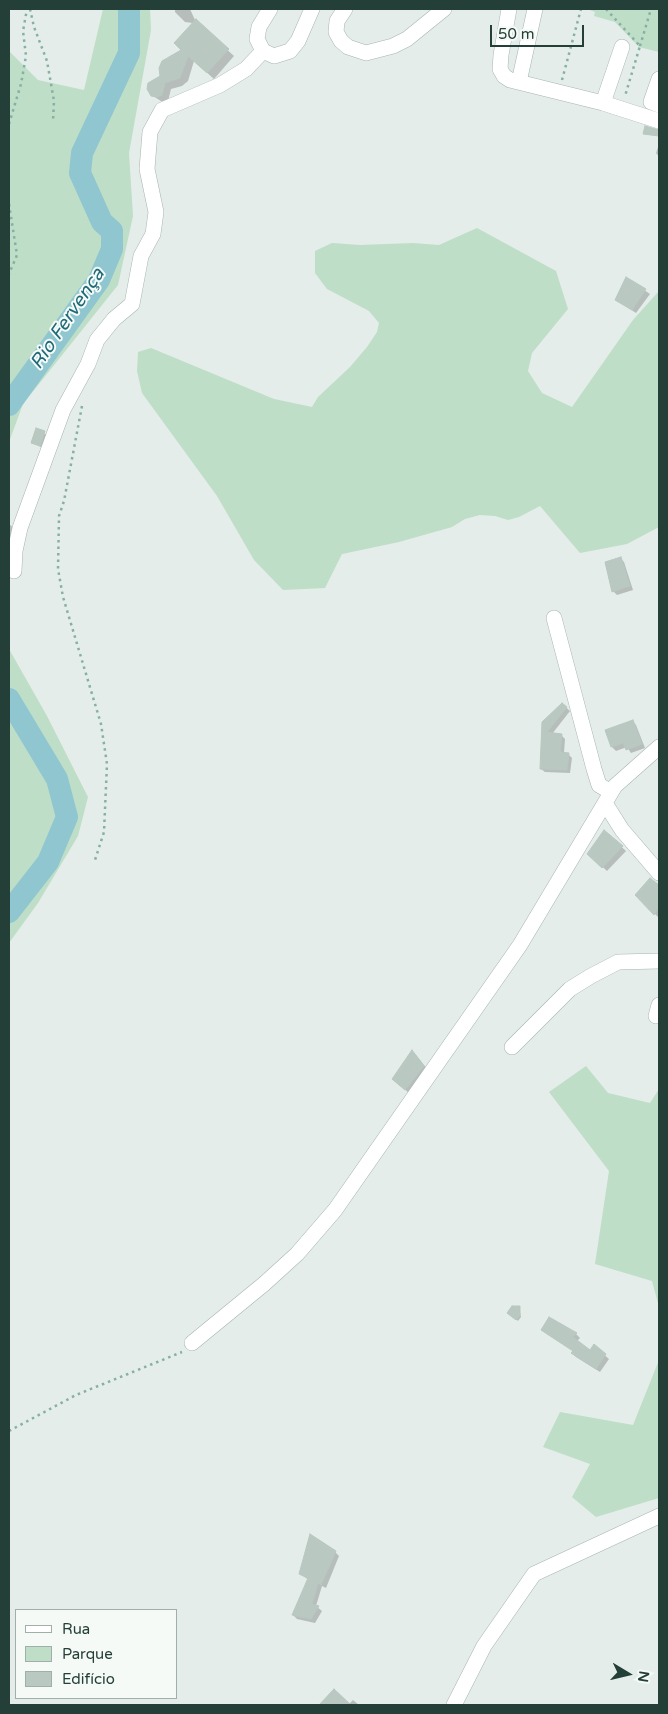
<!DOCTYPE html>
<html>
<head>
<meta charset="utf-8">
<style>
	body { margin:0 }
	#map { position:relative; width:668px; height:1714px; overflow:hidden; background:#e4ede9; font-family:"Varela Round",sans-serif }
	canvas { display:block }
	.frame { position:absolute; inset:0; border:10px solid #243f37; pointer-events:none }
	.legend { position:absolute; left:15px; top:1609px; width:162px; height:90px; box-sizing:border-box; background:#f5faf7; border:1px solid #a1afaa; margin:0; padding:6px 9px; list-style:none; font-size:15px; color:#243f37 }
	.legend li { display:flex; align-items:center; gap:10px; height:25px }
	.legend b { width:25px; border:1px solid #a1afaa }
	.north { position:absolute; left:603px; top:1649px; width:50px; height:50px; -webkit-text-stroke:4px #f5faf7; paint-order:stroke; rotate:99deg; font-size:14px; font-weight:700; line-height:20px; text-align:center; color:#243f37 }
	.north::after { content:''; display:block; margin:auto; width:18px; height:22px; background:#243f37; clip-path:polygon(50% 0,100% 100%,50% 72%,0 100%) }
	.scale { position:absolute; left:490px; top:25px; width:94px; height:22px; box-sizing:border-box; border:2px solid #243f37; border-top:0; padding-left:6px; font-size:15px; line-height:18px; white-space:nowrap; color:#243f37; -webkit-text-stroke:4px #f5faf7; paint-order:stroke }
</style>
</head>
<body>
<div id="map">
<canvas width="668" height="1714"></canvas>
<div class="frame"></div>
<ul class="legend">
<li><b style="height:6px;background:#fff"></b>Rua</li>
<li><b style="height:14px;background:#bedec7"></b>Parque</li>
<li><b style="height:14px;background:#bac8c2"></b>Edifício</li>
</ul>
<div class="north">N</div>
<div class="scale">50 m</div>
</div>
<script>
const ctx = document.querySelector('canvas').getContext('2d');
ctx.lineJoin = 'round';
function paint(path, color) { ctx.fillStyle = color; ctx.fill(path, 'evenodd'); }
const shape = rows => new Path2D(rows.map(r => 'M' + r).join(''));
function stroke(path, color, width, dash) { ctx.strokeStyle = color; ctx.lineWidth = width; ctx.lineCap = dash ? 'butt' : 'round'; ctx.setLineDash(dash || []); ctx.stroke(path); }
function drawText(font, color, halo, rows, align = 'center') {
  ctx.font = font + ' "Varela Round",sans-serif'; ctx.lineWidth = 4; ctx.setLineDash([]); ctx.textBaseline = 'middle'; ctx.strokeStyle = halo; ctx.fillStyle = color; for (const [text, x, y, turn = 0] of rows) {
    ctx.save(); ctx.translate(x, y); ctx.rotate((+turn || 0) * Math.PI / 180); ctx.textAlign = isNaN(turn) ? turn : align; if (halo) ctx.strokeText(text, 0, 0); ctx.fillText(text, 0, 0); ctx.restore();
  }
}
const green = shape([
	[103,9,150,9,151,30,129,153,133,216,118,285,23,404,9,442,9,51,38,80,84,90],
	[587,9,659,9,659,52,639,47,615,22,594,16,595,12],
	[477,228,556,271,568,309,532,353,528,371,542,393,572,407,633,320,659,291,659,527,627,544,580,553,540,506,519,517,508,520,495,516,480,515,465,519,452,527,399,542,342,554,325,588,283,590,254,560,217,496,142,393,137,371,138,352,151,348,274,399,312,407,318,397,350,367,367,347,377,332,379,323,369,311,327,289,315,273,315,251,332,243,360,245,413,243,439,245],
	[9,649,47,716,88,797,78,836,38,903,9,943],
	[586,1066,608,1093,650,1103,659,1089,659,1307,652,1281,595,1264,609,1171,549,1092],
	[659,1360,659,1498,596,1517,572,1497,590,1464,543,1447,560,1412,633,1425]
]);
const shadow = shape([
	[175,9,190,9,195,20,234,56,214,79,194,61,188,81,182,86,171,89,168,101,164,103,150,94,183,51,193,23,185,22,175,12],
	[659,144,659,157,656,153],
	[626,278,650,294,636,313,616,300],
	[36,429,49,436,44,449,32,442],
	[9,524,15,529,9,551],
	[620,558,624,562,633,590,617,595,613,591],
	[562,704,570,711,552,734,561,735,565,739,564,753,568,754,572,758,570,773,545,772,541,769,543,722],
	[632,721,636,725,645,748,631,753,627,747,616,751,612,747,607,730],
	[605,832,626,851,607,871,589,854],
	[650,880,659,887,658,917,636,895],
	[416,1055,428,1070,409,1093,397,1083],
	[519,1307,521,1317,518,1321,509,1313],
	[547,1334,576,1334,580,1338,576,1342,590,1352,594,1346,609,1359,600,1372,576,1357,572,1353,574,1351],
	[335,1552,339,1556,326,1588,322,1586,316,1606,322,1611,315,1623,297,1619,293,1615,309,1580,300,1574],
	[334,1691,349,1704,353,1700,359,1705,320,1705]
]);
const river = shape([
	[9,405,99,280,112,249,112,231,102,222,80,173,82,153,129,53,129,9],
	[9,699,57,779,67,817,48,862,9,912]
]);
const building = shape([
	[196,19,229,49,207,73,188,56,180,78,165,83,162,95,157,97,151,96,147,89,148,83,160,76,159,68,162,61,181,50,174,43,196,19],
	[645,126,659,130,659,136,643,134,645,126],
	[626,277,646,289,632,310,615,300,626,277],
	[36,428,45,431,40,446,31,443,36,428],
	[621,557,630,586,612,592,605,562,621,557],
	[562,703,567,707,547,732,562,734,560,752,569,753,567,770,540,769,542,722,562,703],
	[633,720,642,744,626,750,623,743,611,747,605,730,633,720],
	[604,830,623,846,602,868,587,854,604,830],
	[650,878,659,885,659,907,654,915,635,895,650,878],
	[412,1050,424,1066,405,1090,392,1079,412,1050],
	[512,1306,520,1306,520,1315,516,1320,507,1313,512,1306],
	[549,1317,577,1333,573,1337,590,1350,594,1344,606,1354,596,1369,571,1353,573,1351,541,1330,549,1317],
	[310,1534,336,1551,321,1585,318,1583,312,1604,319,1606,311,1619,292,1615,308,1578,299,1574,310,1534],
	[334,1689,351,1705,319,1705,334,1689]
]);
const path = shape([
	[30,9,34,27,47,61,54,101,53,121],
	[606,9,640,46,625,96],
	[640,46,651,9],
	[562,80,581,9],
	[9,124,21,84,26,56,23,31,27,9],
	[9,204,17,255,9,274],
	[82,406,64,501,59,516,58,569,63,597,101,724,107,764,104,832,95,860],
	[9,1431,76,1395,182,1352]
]);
const minor = shape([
	[270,9,259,27,257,39,263,51,274,56,290,51,298,41,312,9],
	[345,9,337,21,336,32,341,41,348,47,366,53,393,46,407,39,444,9],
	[509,9,501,55,500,69,504,76,510,80,603,103,659,121],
	[659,79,651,102,659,105],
	[519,82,535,9],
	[603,103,622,47],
	[14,571,15,551,20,528,63,410,88,364,97,340,114,319,132,304,141,256,153,234,156,212,147,169,150,132,162,110,220,85,246,69,263,51],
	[554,618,594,769,599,785,611,792],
	[605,803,622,830,659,873],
	[656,1016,659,1005],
	[512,1047,570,989,591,976,618,962,659,961],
	[192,1343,264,1284,297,1254,335,1210,520,945,615,786,659,747],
	[454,1705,484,1646,534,1574,659,1516]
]);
const waterNames = [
	["Rio Fervença",68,319,-56]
];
paint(green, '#bedec7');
paint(shadow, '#0003');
stroke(river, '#8fc6d0', 22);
paint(building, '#bac8c2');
stroke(building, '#b7c7c0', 1);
stroke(minor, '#a7b5b0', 16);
stroke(path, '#86b0a3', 2.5, [2.5, 4]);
stroke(minor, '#fff', 15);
drawText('italic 19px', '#1f6a79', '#f5faf7', waterNames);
</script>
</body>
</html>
